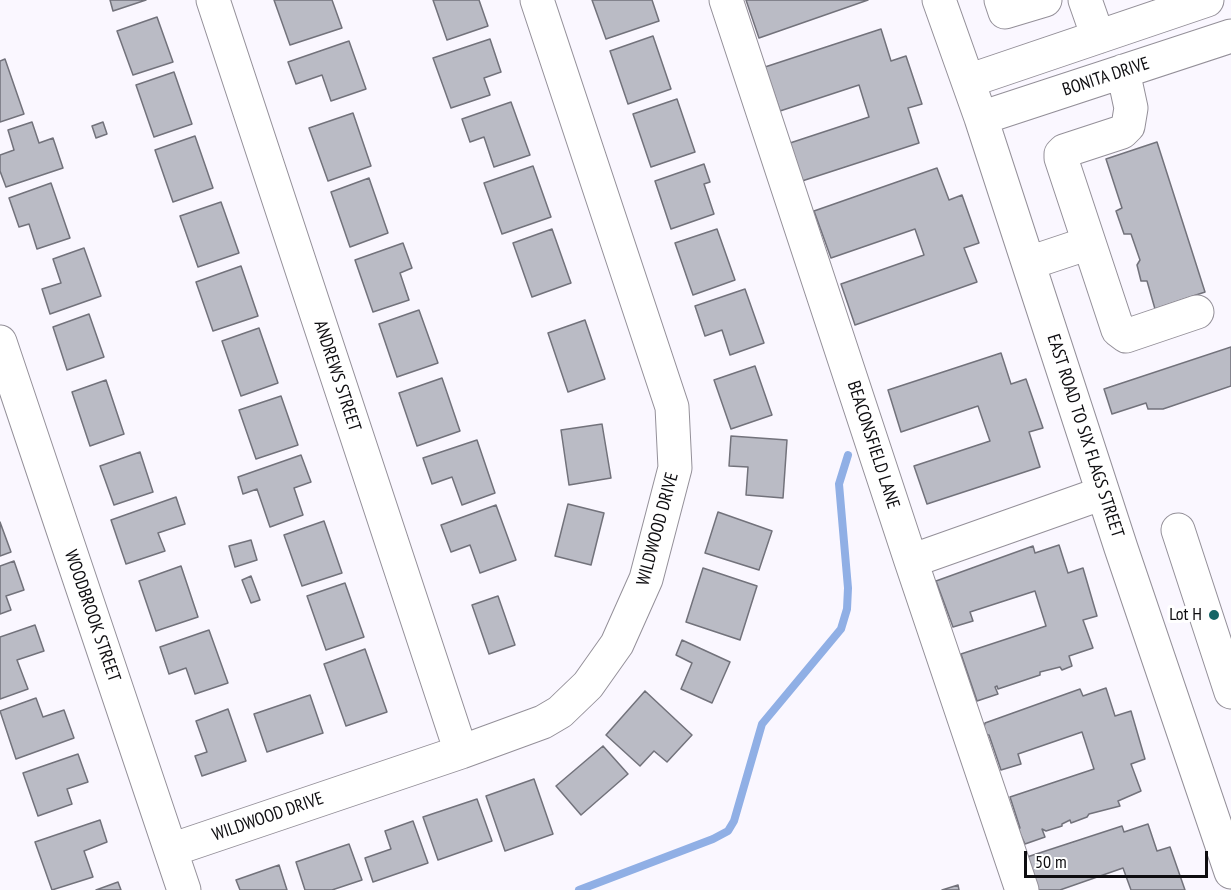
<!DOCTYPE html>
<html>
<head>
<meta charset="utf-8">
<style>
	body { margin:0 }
	#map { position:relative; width:1231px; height:890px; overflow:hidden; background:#faf7ff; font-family:"PT Sans Narrow",sans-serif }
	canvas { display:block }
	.scale { position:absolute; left:1024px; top:851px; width:184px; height:27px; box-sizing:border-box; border:3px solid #0e0d10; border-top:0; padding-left:8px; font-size:18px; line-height:21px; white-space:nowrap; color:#0e0d10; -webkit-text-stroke:4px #fff; paint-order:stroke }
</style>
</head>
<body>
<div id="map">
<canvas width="1231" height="890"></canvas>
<div class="scale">50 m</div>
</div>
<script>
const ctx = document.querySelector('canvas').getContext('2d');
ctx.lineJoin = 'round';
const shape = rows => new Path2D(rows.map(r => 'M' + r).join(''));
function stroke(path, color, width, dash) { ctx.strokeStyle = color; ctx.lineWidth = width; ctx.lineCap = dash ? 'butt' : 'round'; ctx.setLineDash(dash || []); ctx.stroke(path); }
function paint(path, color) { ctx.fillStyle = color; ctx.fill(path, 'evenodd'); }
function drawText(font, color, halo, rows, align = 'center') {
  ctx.font = font + ' "PT Sans Narrow",sans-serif'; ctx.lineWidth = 6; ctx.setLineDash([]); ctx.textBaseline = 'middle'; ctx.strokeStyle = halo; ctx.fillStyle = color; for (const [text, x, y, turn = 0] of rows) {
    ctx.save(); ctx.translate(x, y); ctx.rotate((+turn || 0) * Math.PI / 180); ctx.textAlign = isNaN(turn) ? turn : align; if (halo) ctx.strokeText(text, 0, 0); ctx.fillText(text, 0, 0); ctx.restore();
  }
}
const stream = shape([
	[579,890,713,839,728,831,734,821,762,724,841,629,847,609,848,588,839,484,848,455]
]);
const building = shape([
	[110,0,146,0,113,11,110,0],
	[274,0,332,0,342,28,290,45,274,0],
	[433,0,479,0,488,26,447,40,433,0],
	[592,0,652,0,659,21,606,39,592,0],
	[746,0,868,0,759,38,746,0],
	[157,17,173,62,133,75,117,31,157,17],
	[881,29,891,61,906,56,922,104,908,108,919,143,802,181,790,143,869,117,859,85,780,111,765,67,881,29],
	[653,36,671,89,628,104,610,51,653,36],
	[490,39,501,72,484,78,490,95,451,108,433,58,490,39],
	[349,41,366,89,331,101,322,75,296,84,288,62,349,41],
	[5,59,24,114,0,122,0,61,5,59],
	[174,72,192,124,154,137,136,85,174,72],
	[677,99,695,152,651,167,633,114,677,99],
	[511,102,530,155,494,167,484,137,470,142,462,119,511,102],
	[353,113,371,166,328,181,309,128,353,113],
	[32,122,39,143,53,138,63,168,6,187,0,171,0,155,14,150,8,130,32,122],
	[103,122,107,134,96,138,92,126,103,122],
	[195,136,213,188,173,202,155,150,195,136],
	[1157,142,1205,292,1155,309,1147,281,1141,281,1137,265,1140,260,1131,234,1124,234,1116,211,1122,208,1106,159,1157,142],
	[704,164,710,182,704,184,714,214,671,229,655,181,704,164],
	[533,166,551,217,502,234,484,183,533,166],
	[937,168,949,200,962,195,979,243,964,248,977,282,855,325,841,284,924,255,915,229,831,258,814,211,937,168],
	[369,178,388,233,350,247,331,192,369,178],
	[51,183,70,238,37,249,29,224,19,227,9,198,51,183],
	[221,202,239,253,198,267,180,216,221,202],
	[552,229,571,283,532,297,513,243,552,229],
	[717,229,735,280,693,295,675,243,717,229],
	[403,243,412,268,400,273,409,300,373,312,355,260,403,243],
	[84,248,101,296,50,314,42,289,61,283,53,259,84,248],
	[241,266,258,316,213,331,196,282,241,266],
	[745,289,764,343,730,355,722,330,705,336,695,306,745,289],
	[419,310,438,363,397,377,379,324,419,310],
	[89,314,104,357,67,370,53,327,89,314],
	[585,320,605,379,568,392,548,333,585,320],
	[259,328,278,383,241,396,222,341,259,328],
	[1231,347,1231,386,1163,409,1148,409,1146,403,1112,414,1104,389,1231,347],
	[1001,353,1011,384,1026,379,1043,428,1029,432,1040,467,927,504,914,466,990,441,978,406,901,432,888,390,1001,353],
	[755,366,772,415,731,429,714,380,755,366],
	[442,378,460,431,417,446,399,393,442,378],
	[106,380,124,434,90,446,72,392,106,380],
	[281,396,298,445,256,459,239,410,281,396],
	[602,424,611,478,569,485,561,430,602,424],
	[731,436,787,440,783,498,746,495,748,467,729,466,731,436],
	[477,440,495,493,462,505,452,477,432,484,423,458,477,440],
	[140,452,153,492,114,505,100,466,140,452],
	[301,455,311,482,294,488,303,515,270,527,257,489,243,494,238,477,301,455],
	[176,497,185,524,158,533,165,551,126,564,111,520,176,497],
	[568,504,604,513,591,565,555,556,568,504],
	[496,505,516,560,480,573,470,545,451,552,441,525,496,505],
	[718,512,772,531,759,570,705,553,718,512],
	[324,521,342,573,302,586,284,535,324,521],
	[0,522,11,552,0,556,0,522],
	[251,540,257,560,235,567,229,546,251,540],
	[1059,545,1068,573,1083,568,1097,616,1083,620,1093,648,1069,656,1072,666,1062,670,1060,667,1040,672,1040,675,998,689,997,686,995,687,998,694,977,701,961,654,1046,626,1035,591,970,612,973,621,953,627,936,581,1033,546,1035,553,1059,545],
	[14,561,24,590,6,596,11,610,0,614,0,566,14,561],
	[181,566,198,617,156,631,139,581,181,566],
	[703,568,757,586,740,640,686,622,703,568],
	[251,576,260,600,251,603,242,580,251,576],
	[345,583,364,637,326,650,307,596,345,583],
	[498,596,515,645,489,654,472,605,498,596],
	[35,625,44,651,17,660,28,689,0,699,0,637,35,625],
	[209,630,228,683,195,694,186,668,169,674,160,647,209,630],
	[682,640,730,662,712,703,681,689,692,663,676,655,682,640],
	[365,649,387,712,346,726,324,664,365,649],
	[1106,688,1115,716,1131,711,1145,759,1131,764,1141,791,1118,801,1120,806,1089,814,1087,817,1071,823,1070,820,1062,824,1062,826,1046,831,1042,829,1045,837,1025,844,1018,829,1020,828,1010,797,1094,769,1082,732,1018,754,1021,764,1001,770,989,735,987,735,984,727,985,723,1080,689,1083,696,1106,688],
	[645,691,692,735,667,762,654,751,640,766,606,735,645,691],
	[310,695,323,733,267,752,254,714,310,695],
	[36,698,43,717,64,710,74,738,16,759,0,711,36,698],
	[228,709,246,761,202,776,195,756,207,752,196,721,228,709],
	[603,746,628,774,581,815,556,786,603,746],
	[78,754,88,782,67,789,72,804,38,816,23,773,78,754],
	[534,779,553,834,505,851,486,796,534,779],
	[477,799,492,841,438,860,423,817,477,799],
	[100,820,107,842,84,851,93,877,52,890,35,842,100,820],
	[413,821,428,863,373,882,365,858,391,849,385,831,413,821],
	[1148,824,1157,851,1170,847,1185,890,1131,890,1123,868,1060,890,1038,890,1027,857,1122,826,1124,832,1148,824],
	[349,844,362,880,332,890,305,890,296,862,349,844],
	[279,865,287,890,240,890,236,880,279,865],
	[118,882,121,890,96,890,118,882],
	[958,885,959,890,942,890,958,885]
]);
const minor = shape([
	[213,0,461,752],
	[726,0,911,561,1022,890],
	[939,0,981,118,1121,548,1231,872],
	[1001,0,1005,12,1045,0],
	[1085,0,1098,37],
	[1123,71,1131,108,1128,126,1122,132,1064,151,1061,154,1061,158,1118,330,1126,336,1197,312],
	[968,81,1207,0],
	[981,118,1231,36],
	[1029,263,1089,243],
	[0,342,184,890],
	[1178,530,1231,692],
	[911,561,1103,493],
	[171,850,461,752,543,722,560,712,588,685,617,644,646,579,675,468,672,407,537,0]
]);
const markers = [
	[1214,615,6,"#146466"]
];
const streetNames = [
	["BONITA DRIVE",1106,77,-18],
	["ANDREWS STREET",337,376,72],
	["EAST ROAD TO SIX FLAGS STREET",1085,436,72],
	["BEACONSFIELD LANE",873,445,72],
	["WILDWOOD DRIVE",658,529,-75],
	["WOODBROOK STREET",92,616,71],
	["WILDWOOD DRIVE",268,817,-19]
];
const poiNames = [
	["Lot H",1202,615]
];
stroke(stream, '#90afe5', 8);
paint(building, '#babbc5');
stroke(building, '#72727b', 1.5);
stroke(minor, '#949099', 35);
stroke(minor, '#fff', 33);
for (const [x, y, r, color] of markers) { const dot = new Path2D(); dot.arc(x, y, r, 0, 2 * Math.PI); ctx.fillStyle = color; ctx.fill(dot); stroke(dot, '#fff', 2); }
drawText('18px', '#0e0d10', '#fff', streetNames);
drawText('18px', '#0e0d10', '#fff', poiNames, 'right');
</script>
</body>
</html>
